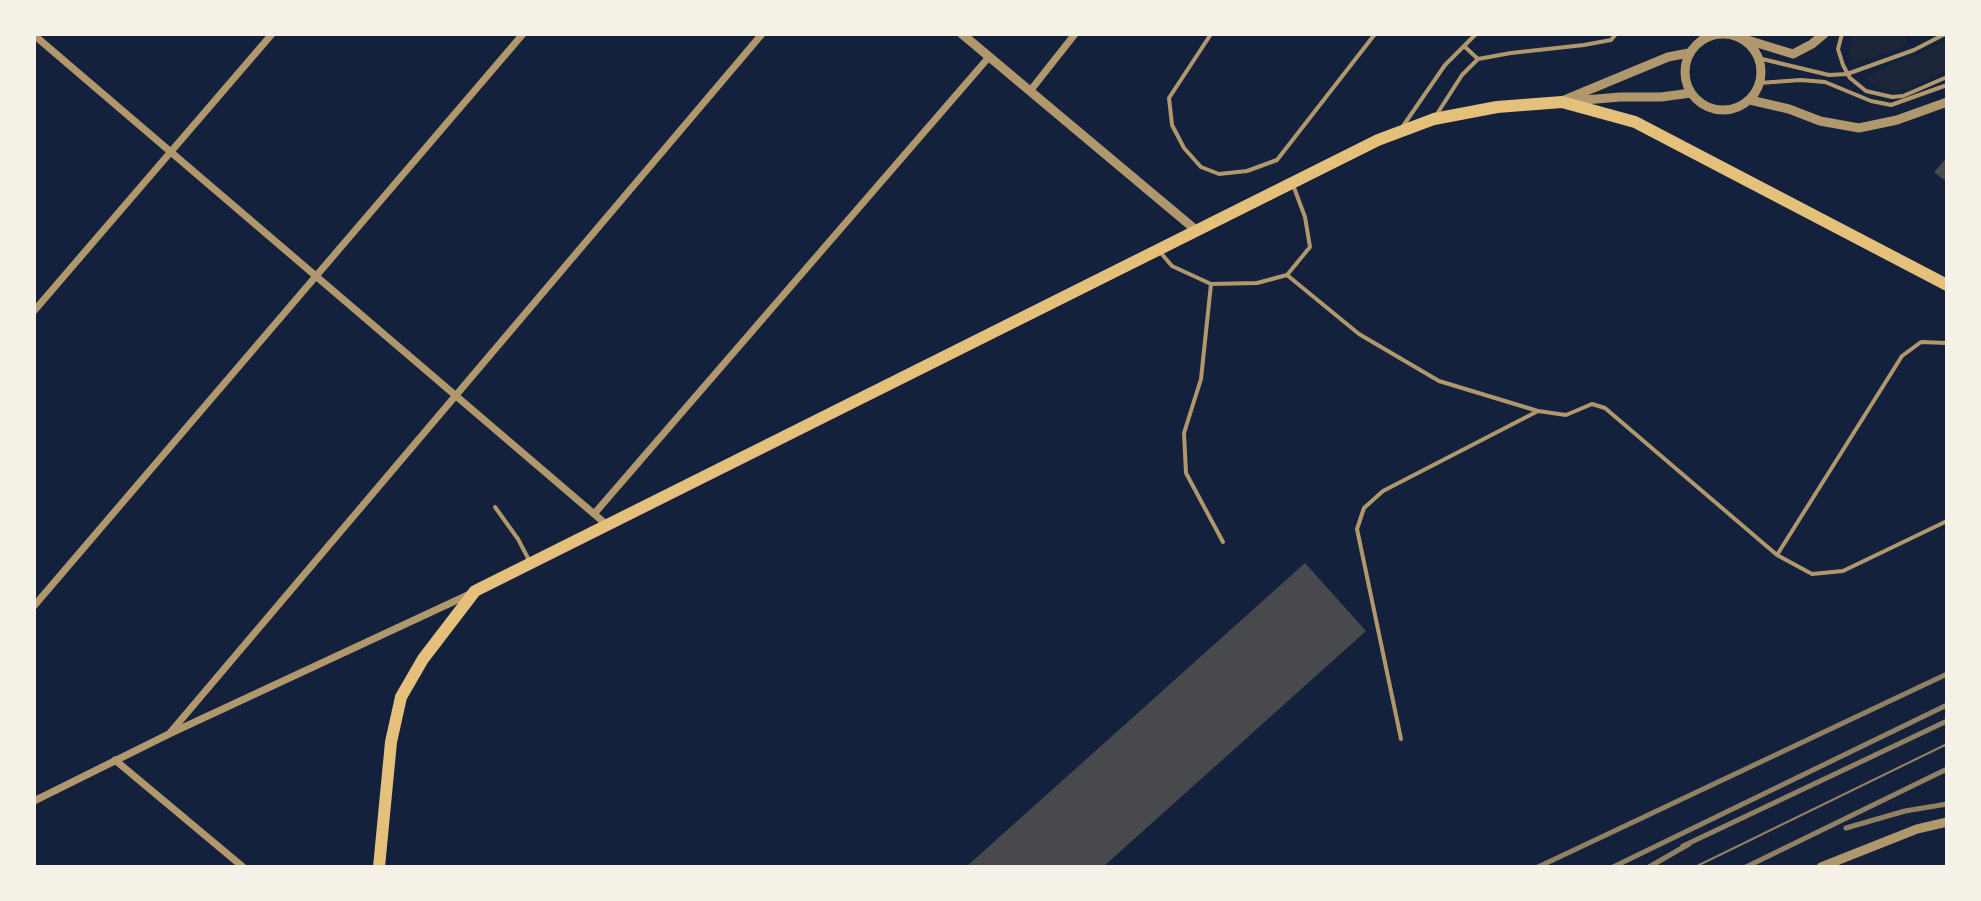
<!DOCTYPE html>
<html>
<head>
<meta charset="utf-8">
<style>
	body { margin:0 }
	#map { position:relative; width:1981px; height:901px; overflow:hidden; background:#14213d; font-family:Ubuntu,sans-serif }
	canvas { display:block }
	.frame { position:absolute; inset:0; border:36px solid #f6f1e7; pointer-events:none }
</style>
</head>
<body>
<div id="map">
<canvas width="1981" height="901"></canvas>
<div class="frame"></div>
</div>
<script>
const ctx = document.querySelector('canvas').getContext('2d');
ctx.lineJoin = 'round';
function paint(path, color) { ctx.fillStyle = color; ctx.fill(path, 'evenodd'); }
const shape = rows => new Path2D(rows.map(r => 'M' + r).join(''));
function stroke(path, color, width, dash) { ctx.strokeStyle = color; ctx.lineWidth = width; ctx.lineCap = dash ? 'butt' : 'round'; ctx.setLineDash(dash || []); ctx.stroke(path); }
const green = shape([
	[1854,34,1906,34,1906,45,1854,64,1850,55,1851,39],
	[1947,41,1947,70,1909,88,1893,91,1876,86,1865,77]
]);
const building = shape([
	[1947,157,1947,182,1934,172],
	[1305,563,1366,631,1103,867,966,867]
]);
const service = shape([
	[1211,34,1169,98,1172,125,1184,148,1201,167,1219,174,1247,171,1277,160,1375,34],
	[1704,34,1704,39],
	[1842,34,1838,49,1843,65,1850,78,1866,91,1892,97,1903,96,1947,77],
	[1464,46,1478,59],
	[1758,58,1829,75,1847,74,1914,50,1945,34],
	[1759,83,1801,80,1825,82,1871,101,1891,105,1947,85],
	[1437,114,1462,75,1478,59,1511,53,1584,45,1611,40,1616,34],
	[1403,126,1445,65,1476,34],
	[1160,252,1172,266,1211,284,1257,283,1287,275,1310,247,1305,217,1293,185],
	[1287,275,1359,334,1439,381,1538,411,1566,415,1592,404,1605,408,1777,555,1812,574,1843,571,1947,521],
	[1211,284,1201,379,1184,433,1186,473,1223,542],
	[495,507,518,539,530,562],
	[1777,555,1902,356,1921,342,1947,343],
	[1401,739,1357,529,1364,508,1383,491,1538,411]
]);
const minor = shape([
	[34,35,607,525],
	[1030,91,1075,34],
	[34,311,272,34],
	[594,514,989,57],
	[34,606,523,34],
	[169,734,762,34],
	[115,760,243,867],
	[34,801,169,734,470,594]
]);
const tertiary = shape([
	'1685 72a38 38 0 1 1 76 0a38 38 0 1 1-76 0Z',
	[962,34,1197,231],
	[1744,39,1793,54,1812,44,1824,34],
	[1750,100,1789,109,1820,121,1859,128,1897,120,1947,102],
	[1562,101,1668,57,1689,53],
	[1573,101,1620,97,1661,97,1691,93],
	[1821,867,1917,829,1947,822]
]);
const primary = shape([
	[379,867,391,742,401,697,423,659,475,591,1378,140,1434,119,1497,107,1562,102,1635,122,1947,285]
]);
const tram = shape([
	[1695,867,1947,744]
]);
const rail = shape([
	[1846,828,1905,811,1947,804],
	[1683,846,1947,721],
	[1538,867,1947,674],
	[1613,867,1947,705],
	[1649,867,1689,844],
	[1746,867,1947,769]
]);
paint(green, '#1d2539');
paint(building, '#48494c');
stroke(service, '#b1986c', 4);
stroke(minor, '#b1986c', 7);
stroke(tertiary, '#b1986c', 9);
stroke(primary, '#e5c07b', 12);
stroke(tram, '#918062', 2);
stroke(rail, '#918062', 5);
</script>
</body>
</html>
